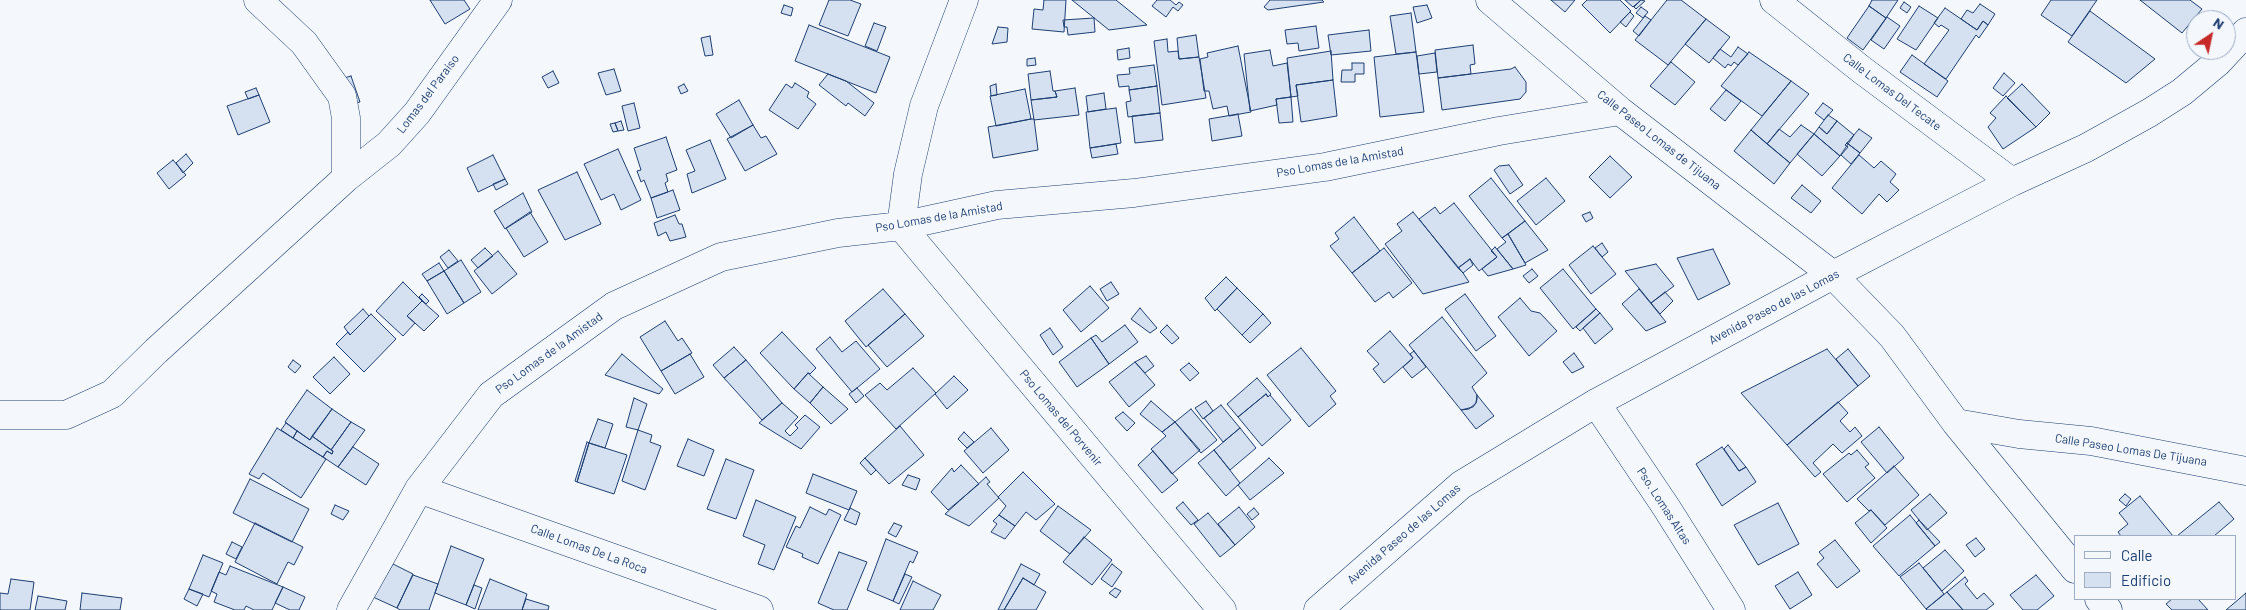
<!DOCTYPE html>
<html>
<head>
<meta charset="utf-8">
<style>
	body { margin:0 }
	#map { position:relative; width:2246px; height:610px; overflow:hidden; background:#f4f7fb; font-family:Barlow,sans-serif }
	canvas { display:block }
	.legend { position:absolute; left:2074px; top:535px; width:162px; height:65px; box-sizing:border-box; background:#f4f7fb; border:1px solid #9eadc5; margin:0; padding:6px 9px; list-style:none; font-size:15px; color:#1d3f73 }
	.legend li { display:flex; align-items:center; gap:10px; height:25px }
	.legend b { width:25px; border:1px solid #9eadc5 }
	.north { position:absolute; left:2186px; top:10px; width:50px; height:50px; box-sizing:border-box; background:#f4f7fb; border:1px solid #9eadc5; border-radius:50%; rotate:34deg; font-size:14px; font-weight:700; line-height:20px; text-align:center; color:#1d3f73 }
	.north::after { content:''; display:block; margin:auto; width:18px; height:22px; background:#c62828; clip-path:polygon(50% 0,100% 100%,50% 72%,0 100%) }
</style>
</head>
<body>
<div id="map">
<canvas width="2246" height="610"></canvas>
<ul class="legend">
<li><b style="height:6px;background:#f4f7fb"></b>Calle</li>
<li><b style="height:14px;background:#d5e0f0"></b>Edificio</li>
</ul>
<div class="north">N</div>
</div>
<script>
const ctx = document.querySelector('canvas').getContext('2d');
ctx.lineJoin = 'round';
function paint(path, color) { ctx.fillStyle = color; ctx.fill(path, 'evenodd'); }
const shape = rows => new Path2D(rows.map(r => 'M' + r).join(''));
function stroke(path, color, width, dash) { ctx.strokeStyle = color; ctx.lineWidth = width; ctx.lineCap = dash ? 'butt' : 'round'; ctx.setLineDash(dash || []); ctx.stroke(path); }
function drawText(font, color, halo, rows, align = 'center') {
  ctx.font = font + ' Barlow,sans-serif'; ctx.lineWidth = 4; ctx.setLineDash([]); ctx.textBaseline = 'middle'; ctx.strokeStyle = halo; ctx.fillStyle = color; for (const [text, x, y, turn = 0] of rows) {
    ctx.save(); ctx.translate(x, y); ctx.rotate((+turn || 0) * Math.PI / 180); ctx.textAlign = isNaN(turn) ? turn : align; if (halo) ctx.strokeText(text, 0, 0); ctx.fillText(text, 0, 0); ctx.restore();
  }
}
const building = shape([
	[430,0,464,0,470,9,445,24,430,0],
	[829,0,850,0,861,4,848,36,819,25,829,0],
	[1044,0,1066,0,1064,32,1032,29,1034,9,1043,10,1044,0],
	[1072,0,1116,0,1147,25,1109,30,1072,0],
	[1157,0,1170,0,1176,5,1179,2,1183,5,1178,11,1173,7,1166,17,1152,6,1157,0],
	[1270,0,1322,0,1324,2,1268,10,1264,7,1270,0],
	[1551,0,1575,0,1565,12,1551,0],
	[1587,0,1620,0,1631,11,1610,33,1582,5,1587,0],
	[1625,0,1641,0,1633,7,1625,0],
	[1641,0,1645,1,1636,9,1634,7,1641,0],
	[1667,0,1681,0,1706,19,1668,65,1635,40,1667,0],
	[1872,0,1898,0,1886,18,1869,6,1872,0],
	[2051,0,2097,0,2072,36,2041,15,2051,0],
	[2140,0,2190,0,2202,9,2182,33,2140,0],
	[1904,2,1911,7,1907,13,1900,8,1904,2],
	[1980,4,1995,14,1988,25,1983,21,1977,30,1961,19,1967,10,1973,13,1980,4],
	[784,5,793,8,791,16,781,13,784,5],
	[1427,5,1432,18,1417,23,1413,7,1427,5],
	[1869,6,1886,18,1863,50,1847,38,1869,6],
	[1919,6,1938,18,1916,50,1897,39,1919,6],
	[1641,7,1648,12,1643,18,1636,13,1641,7],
	[1945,8,1977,30,1983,21,1988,25,1979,38,1976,35,1946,79,1924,64,1949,30,1941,25,1939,27,1934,23,1945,8],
	[2090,11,2155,59,2126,83,2068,42,2090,11],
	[1630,12,1634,16,1626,27,1620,22,1630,12],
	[1411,13,1416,52,1396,54,1390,16,1411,13],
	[1645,16,1651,20,1639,36,1633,31,1645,16],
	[1887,17,1900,26,1884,49,1871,40,1887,17],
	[1094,18,1095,32,1068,35,1067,27,1064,27,1063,20,1094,18],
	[1706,19,1730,37,1709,63,1685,44,1706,19],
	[874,23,886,27,877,51,865,46,874,23],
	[809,25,890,57,876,93,795,61,809,25],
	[1316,26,1319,48,1299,51,1298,43,1287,44,1285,30,1316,26],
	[998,27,1008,28,1007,42,992,44,998,27],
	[1369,30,1371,51,1331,55,1328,35,1369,30],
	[1196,35,1199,57,1179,59,1177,38,1196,35],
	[710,36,713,55,705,56,701,38,710,36],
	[1167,39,1168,52,1178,51,1179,59,1199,57,1206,98,1162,105,1154,41,1167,39],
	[1473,45,1475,64,1470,65,1471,74,1438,78,1435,50,1473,45],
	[1238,46,1251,112,1229,116,1227,106,1213,109,1209,91,1204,91,1200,59,1208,57,1207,53,1238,46],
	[1738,47,1748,54,1738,65,1734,62,1731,66,1728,64,1725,68,1713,58,1720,49,1731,57,1738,47],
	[1129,48,1130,58,1118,60,1117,50,1129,48],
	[1270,50,1273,66,1287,63,1291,97,1276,99,1277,105,1250,111,1244,54,1270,50],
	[1331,51,1333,80,1296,85,1298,96,1291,97,1287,58,1331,51],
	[1416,52,1424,112,1380,117,1374,57,1416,52],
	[1749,52,1791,81,1762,116,1721,86,1749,52],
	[1435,53,1437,72,1419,74,1417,56,1435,53],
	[1912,55,1948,81,1937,97,1900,72,1912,55],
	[1035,58,1036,65,1027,66,1027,59,1035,58],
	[1671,62,1695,82,1675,105,1650,86,1671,62],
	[1352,63,1364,63,1364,74,1355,74,1355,82,1341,82,1342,70,1352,70,1352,63],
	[1154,65,1157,86,1129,90,1129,86,1119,87,1117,75,1130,74,1129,68,1154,65],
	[1515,67,1526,82,1526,92,1520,99,1442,110,1438,78,1511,69,1515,67],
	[614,69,621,91,606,95,598,73,614,69],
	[553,71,559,83,548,88,542,77,553,71],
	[1050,71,1053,91,1055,91,1057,97,1031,100,1028,74,1050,71],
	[2004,73,2015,83,2003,96,1993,88,2004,73],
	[828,74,846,81,874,103,865,116,848,103,846,106,819,85,828,74],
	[351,76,360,102,342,106,334,81,351,76],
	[1333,80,1337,116,1301,122,1296,85,1333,80],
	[1791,81,1809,94,1767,144,1751,130,1791,81],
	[795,83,809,92,807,97,816,104,798,129,769,110,786,84,792,88,795,83],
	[684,84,688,91,681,94,678,87,684,84],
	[996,84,997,95,991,96,990,86,996,84],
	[2022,84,2050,113,2036,127,2007,98,2022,84],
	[1157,86,1160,113,1128,117,1126,102,1131,101,1129,90,1157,86],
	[256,88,259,95,248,99,245,92,256,88],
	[1075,88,1079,115,1034,120,1031,100,1057,97,1055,91,1075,88],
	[1025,89,1031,119,996,126,990,96,1025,89],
	[1726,90,1741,101,1725,121,1710,109,1726,90],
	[1104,93,1106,109,1088,112,1086,96,1104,93],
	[259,95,270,122,238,135,227,106,259,95],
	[2006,96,2036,127,2003,149,1988,127,1996,118,1990,113,2006,96],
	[1291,97,1293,122,1279,123,1276,99,1291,97],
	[739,100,753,125,731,138,716,114,739,100],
	[634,103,640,128,628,131,622,106,634,103],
	[1823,103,1833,110,1824,120,1815,113,1823,103],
	[1116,108,1121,143,1090,148,1086,112,1116,108],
	[1160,113,1163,140,1135,143,1132,116,1160,113],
	[1238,114,1242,136,1212,141,1209,119,1238,114],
	[1828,115,1837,121,1827,134,1819,127,1828,115],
	[1031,119,1034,119,1038,150,993,158,988,127,1031,119],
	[621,121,624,130,618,131,615,123,621,121],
	[1837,121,1854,135,1840,156,1814,134,1819,127,1827,134,1837,121],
	[615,123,618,131,613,132,610,124,615,123],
	[753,125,761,138,766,136,777,154,745,171,727,139,753,125],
	[1801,125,1814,134,1790,163,1767,144,1779,129,1790,137,1801,125],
	[1859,129,1872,138,1860,153,1847,143,1859,129],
	[1751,130,1790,163,1774,184,1734,151,1751,130],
	[1814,134,1840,156,1822,176,1797,154,1814,134],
	[666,137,677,170,666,174,668,181,665,183,668,192,651,198,644,180,641,182,637,171,641,170,634,148,666,137],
	[710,140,726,179,692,193,687,174,695,171,686,150,710,140],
	[1847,143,1860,153,1851,164,1841,155,1848,147,1845,145,1847,143],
	[1116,144,1118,154,1092,158,1090,148,1116,144],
	[618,149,641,200,621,210,614,194,601,200,584,164,618,149],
	[186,154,193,163,183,173,176,163,186,154],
	[493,155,505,179,478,192,467,168,493,155],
	[1859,155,1874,168,1881,161,1896,174,1890,182,1899,190,1887,202,1879,194,1862,214,1832,188,1859,155],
	[1610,156,1632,177,1610,198,1589,177,1610,156],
	[173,160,186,175,169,189,157,173,173,160],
	[1509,165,1523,185,1510,194,1494,170,1499,166,1509,165],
	[577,172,601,224,565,240,538,190,577,172],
	[1491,178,1525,221,1502,238,1469,196,1491,178],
	[1546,178,1565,201,1536,225,1517,201,1546,178],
	[505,179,508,184,496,190,493,184,505,179],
	[1802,185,1821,201,1811,213,1791,198,1802,185],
	[673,190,680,210,657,218,651,198,673,190],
	[523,193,532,212,505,229,494,211,523,193],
	[1454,203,1497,257,1479,271,1470,259,1458,268,1419,219,1435,207,1440,214,1454,203],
	[530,212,548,242,524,257,506,228,530,212],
	[1413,212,1463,273,1469,282,1423,294,1385,244,1402,231,1397,224,1413,212],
	[1590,212,1593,218,1586,222,1582,215,1590,212],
	[675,215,679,224,682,224,686,237,670,241,666,232,658,236,654,223,675,215],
	[1354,217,1380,251,1352,273,1330,246,1339,239,1335,233,1354,217],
	[1525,221,1548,250,1525,263,1508,234,1525,221],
	[1508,234,1525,263,1526,265,1513,269,1497,249,1506,242,1502,238,1508,234],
	[1602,243,1608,252,1602,257,1595,248,1602,243],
	[1593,246,1616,274,1591,294,1569,265,1593,246],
	[1495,247,1513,269,1488,276,1482,269,1497,257,1491,251,1495,247],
	[485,248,493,256,478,268,471,260,485,248],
	[1384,248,1412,283,1393,298,1389,292,1375,302,1352,273,1384,248],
	[1713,249,1730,284,1698,300,1677,258,1713,249],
	[449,250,458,261,448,268,440,257,449,250],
	[498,251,517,274,492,294,474,271,498,251],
	[1470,259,1473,265,1463,273,1458,268,1470,259],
	[461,260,481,292,464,303,444,271,461,260],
	[439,263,444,271,427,281,422,274,439,263],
	[1656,264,1674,286,1651,303,1625,271,1656,264],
	[1532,269,1538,276,1529,283,1523,276,1532,269],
	[1563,269,1596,309,1573,329,1540,288,1563,269],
	[444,271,464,303,447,314,427,281,444,271],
	[1226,277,1237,288,1215,311,1205,298,1226,277],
	[403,282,422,301,407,316,415,323,403,336,376,311,403,282],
	[1111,282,1119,294,1107,301,1100,289,1111,282],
	[1090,286,1109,308,1081,332,1063,310,1090,286],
	[1237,288,1263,314,1242,335,1217,309,1237,288],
	[883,289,905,314,866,347,845,321,883,289],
	[1639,289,1666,322,1646,331,1622,304,1639,289],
	[1665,292,1673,301,1660,314,1651,303,1665,292],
	[422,294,429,301,426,304,419,297,422,294],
	[1465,294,1496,336,1476,351,1445,309,1465,294],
	[1520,298,1531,311,1540,313,1557,331,1529,356,1498,317,1520,298],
	[422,301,439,316,424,331,407,316,422,301],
	[1140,308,1157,328,1150,333,1131,319,1140,308],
	[363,309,369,316,350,335,344,327,363,309],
	[1596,309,1600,313,1580,331,1576,327,1596,309],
	[1600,313,1613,329,1595,344,1583,328,1600,313],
	[371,314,396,339,364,372,336,344,348,332,350,335,371,314],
	[905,314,924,336,887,367,868,345,905,314],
	[1263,314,1271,323,1250,343,1242,335,1263,314],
	[1442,317,1487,373,1472,387,1477,395,1477,399,1476,403,1469,409,1461,410,1409,345,1442,317],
	[665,321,678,341,682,338,692,353,661,371,640,337,665,321],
	[1125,325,1138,342,1109,364,1091,338,1096,335,1102,342,1125,325],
	[1167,325,1179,338,1172,344,1160,332,1167,325],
	[1050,328,1063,347,1053,355,1040,335,1050,328],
	[1390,331,1413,358,1384,383,1373,369,1379,364,1367,351,1390,331],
	[782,332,816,368,810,374,808,373,794,389,760,353,782,332],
	[830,337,842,352,856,341,880,369,852,392,816,349,830,337],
	[1091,338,1109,364,1077,387,1059,362,1091,338],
	[734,347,746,360,724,378,713,365,734,347],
	[1301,348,1336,391,1330,396,1336,404,1309,427,1267,375,1301,348],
	[1827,349,1858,386,1787,445,1741,393,1827,349],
	[1848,349,1870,376,1858,386,1836,359,1848,349],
	[1414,351,1426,367,1412,378,1403,367,1413,358,1410,354,1414,351],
	[1574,353,1584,367,1572,373,1563,362,1574,353],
	[622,354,663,389,659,394,605,375,622,354],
	[690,354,704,377,675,394,661,371,690,354],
	[1146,356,1154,366,1145,373,1135,362,1146,356],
	[334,357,350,374,330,394,313,377,334,357],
	[293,360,301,366,295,373,288,367,293,360],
	[746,360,782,403,762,420,724,378,746,360],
	[1135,362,1155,385,1129,407,1109,382,1135,362],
	[1189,363,1199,373,1190,381,1180,370,1189,363],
	[913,368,936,393,896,429,865,395,880,383,887,390,913,368],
	[808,373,823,387,810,403,794,389,808,373],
	[954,376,968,390,947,409,935,394,954,376],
	[1257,378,1271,394,1268,397,1266,394,1238,417,1227,404,1257,378],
	[823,387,848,409,831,424,810,403,823,387],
	[857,388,864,396,856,403,849,394,857,388],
	[307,390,332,409,310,440,285,422,307,390],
	[1266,394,1268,397,1270,395,1291,420,1262,446,1238,417,1266,394],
	[1477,395,1494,416,1476,429,1461,410,1473,407,1476,403,1477,395],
	[634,398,647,404,638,430,626,427,634,398],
	[1151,401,1175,422,1162,432,1140,414,1151,401],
	[1206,401,1213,411,1203,419,1195,408,1206,401],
	[1838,402,1848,413,1840,421,1850,432,1855,427,1862,436,1842,453,1833,444,1813,463,1821,472,1815,477,1787,445,1838,402],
	[782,403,798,417,785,431,790,436,798,428,795,425,805,415,820,427,801,449,759,423,782,403],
	[1221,405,1240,428,1223,442,1204,418,1221,405],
	[332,409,351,422,331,450,312,436,332,409],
	[1191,409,1217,440,1201,453,1175,422,1191,409],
	[1123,412,1135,423,1127,431,1115,418,1123,412],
	[598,419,613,424,605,448,589,443,598,419],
	[351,422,365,430,338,467,323,457,327,451,332,454,333,451,331,450,351,422],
	[1175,422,1200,450,1172,474,1151,449,1166,436,1162,432,1175,422],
	[286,423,297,431,293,438,281,430,286,423],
	[900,426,924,455,889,484,865,458,900,426],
	[1879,427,1904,458,1887,473,1861,442,1879,427],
	[277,428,326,459,301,498,263,473,259,479,249,474,277,428],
	[991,428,1009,450,983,473,964,451,991,428],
	[1240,428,1256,448,1230,470,1214,450,1240,428],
	[638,430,652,435,650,442,661,446,645,490,622,481,638,430],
	[297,431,310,440,312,436,333,451,332,454,327,451,323,457,293,438,297,431],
	[964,432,974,442,967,448,958,439,964,432],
	[688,439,714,450,704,476,677,466,688,439],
	[587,442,589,443,577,482,575,481,587,442],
	[589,443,627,455,614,494,577,482,589,443],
	[1728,445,1746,467,1739,471,1724,449,1728,445],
	[353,447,379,464,366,485,338,467,353,447],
	[1722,447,1739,471,1746,467,1756,482,1722,506,1696,464,1722,447],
	[1214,450,1240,483,1226,496,1198,463,1214,450],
	[1857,450,1869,464,1865,467,1875,478,1847,502,1823,474,1849,453,1851,455,1857,450],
	[1153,451,1178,480,1162,493,1138,465,1153,451],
	[865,458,876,470,871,475,860,463,865,458],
	[1269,458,1284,473,1250,500,1238,485,1269,458],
	[726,459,754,470,736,519,707,509,726,459],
	[961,465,979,484,948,510,931,492,952,468,954,472,961,465],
	[1894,466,1919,495,1885,525,1871,510,1869,511,1857,499,1894,466],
	[1023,472,1055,504,1036,520,1026,512,1015,526,999,515,1006,506,998,497,1023,472],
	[813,474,857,491,849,510,806,493,813,474],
	[908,475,920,479,916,490,902,485,908,475],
	[986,477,990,482,987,484,999,498,969,526,945,514,986,477],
	[250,479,309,509,292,542,233,513,250,479],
	[1930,494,1947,513,1927,530,1911,510,1930,494],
	[2125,494,2131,499,2126,506,2119,500,2125,494],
	[2140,496,2173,536,2121,536,2118,532,2128,524,2119,513,2140,496],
	[756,500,796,517,774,570,758,564,765,545,743,536,756,500],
	[1183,502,1198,520,1191,525,1176,508,1183,502],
	[2219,502,2234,519,2214,536,2177,536,2219,502],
	[1778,503,1799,544,1758,565,1734,525,1778,503],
	[335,505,349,511,343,520,331,514,335,505],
	[1058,506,1091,530,1070,554,1040,531,1058,506],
	[810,507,826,515,829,509,841,515,818,564,802,557,803,554,786,547,796,526,800,528,810,507],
	[1239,507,1255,527,1235,545,1218,524,1239,507],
	[850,508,860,513,856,525,844,520,850,508],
	[1254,508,1259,514,1252,520,1247,514,1254,508],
	[1871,510,1887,528,1871,543,1855,523,1871,510],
	[1208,513,1235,545,1220,557,1194,524,1208,513],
	[999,515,1015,526,1005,539,991,532,997,524,993,521,999,515],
	[1910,515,1935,546,1899,576,1873,546,1910,515],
	[1919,520,1940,542,1935,546,1916,523,1919,520],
	[255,523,303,547,294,565,288,562,277,584,235,562,255,523],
	[894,523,902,526,896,537,888,533,894,523],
	[1084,537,1112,560,1092,585,1063,562,1084,537],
	[1976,538,1985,549,1975,557,1966,545,1976,538],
	[886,539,918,552,913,563,910,561,893,601,867,590,886,539],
	[1835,540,1860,571,1837,588,1817,564,1824,558,1819,552,1835,540],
	[232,542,242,547,236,559,226,554,232,542],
	[451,546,484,559,466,605,435,593,451,546],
	[1945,550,1964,571,1942,591,1923,568,1945,550],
	[839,552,867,562,847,610,834,610,818,603,839,552],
	[203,555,223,563,209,597,189,589,203,555],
	[1919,563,1944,594,1926,609,1900,577,1919,563],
	[393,564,413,574,397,608,373,597,393,564],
	[1021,564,1040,574,1034,585,1023,578,1004,610,998,610,1021,564],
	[1112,564,1122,572,1112,587,1101,579,1112,564],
	[230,566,283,587,272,610,254,610,246,606,244,610,235,610,214,602,217,594,211,591,219,572,226,575,230,566],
	[1798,572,1812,595,1790,609,1775,586,1798,572],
	[905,574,912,577,899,604,893,601,905,574],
	[413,575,438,584,429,610,400,610,397,608,413,575],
	[2036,575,2054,596,2037,610,2023,610,2010,595,2036,575],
	[1965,577,1968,581,1965,584,1977,599,1984,593,1994,604,1986,610,1963,610,1947,592,1965,577],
	[1023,578,1046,592,1036,610,1004,610,1023,578],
	[11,579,34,582,30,610,0,610,0,593,8,594,11,579],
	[490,579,527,594,522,610,478,610,490,579],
	[913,581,941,595,933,610,900,610,913,581],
	[474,585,482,588,475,609,466,605,474,585],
	[283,587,305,597,299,610,290,610,275,603,283,587],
	[1115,588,1121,591,1116,598,1109,593,1115,588],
	[189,589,203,594,197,606,184,599,189,589],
	[1947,592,1963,610,1927,610,1926,609,1947,592],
	[82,593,122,598,120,610,80,610,82,593],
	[2246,593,2246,610,2226,610,2246,593],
	[38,596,67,601,65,610,35,610,38,596],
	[526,599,549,606,548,610,522,610,526,599],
	[2172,599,2198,599,2208,610,2172,610,2166,604,2172,599]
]);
const minor = shape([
	[258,0,304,43,342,96,346,118,346,178],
	[1490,0,1620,111,1833,275,1892,336,1956,423,2075,569],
	[1774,0,1862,70,2012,182],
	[901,226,1222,610],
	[901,226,908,174,924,106,964,0],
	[1596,403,1666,507,1731,610],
	[0,415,66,415,112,394,156,351,346,178,389,144,417,113,498,0],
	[1956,423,2019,434,2091,441,2246,471],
	[419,489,759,610],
	[2099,599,2108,610],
	[351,610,419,489,491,395,614,306,721,257,838,233,901,226,997,205,1134,193,1325,167,1499,131,1620,111],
	[1318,610,1461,485,1596,403,1833,275,2012,182,2086,148,2149,113,2182,92,2218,62,2246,32]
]);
const streetNames = [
	["Calle Lomas Del Tecate",1892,92,37],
	["Lomas del Paraiso",428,94,-53],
	["Calle Paseo Lomas de Tijuana",1659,140,38],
	["Pso Lomas de la Amistad",1340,162,-10],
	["Pso Lomas de la Amistad",939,217,-10],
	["Avenida Paseo de las Lomas",1774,307,-28],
	["Pso Lomas de la Amistad",549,353,-36],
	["Pso Lomas del Porvenir",1061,418,50],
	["Calle Paseo Lomas De Tijuana",2131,450,9],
	["Pso. Lomas Altas",1664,506,57],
	["Avenida Paseo de las Lomas",1404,534,-41],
	["Calle Lomas De La Roca",589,549,20]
];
paint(building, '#d5e0f0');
stroke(building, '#1d3f73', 1);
stroke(minor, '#1d3f73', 29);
stroke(minor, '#f4f7fb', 28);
drawText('12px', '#1d3f73', '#f4f7fb', streetNames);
</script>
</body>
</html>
